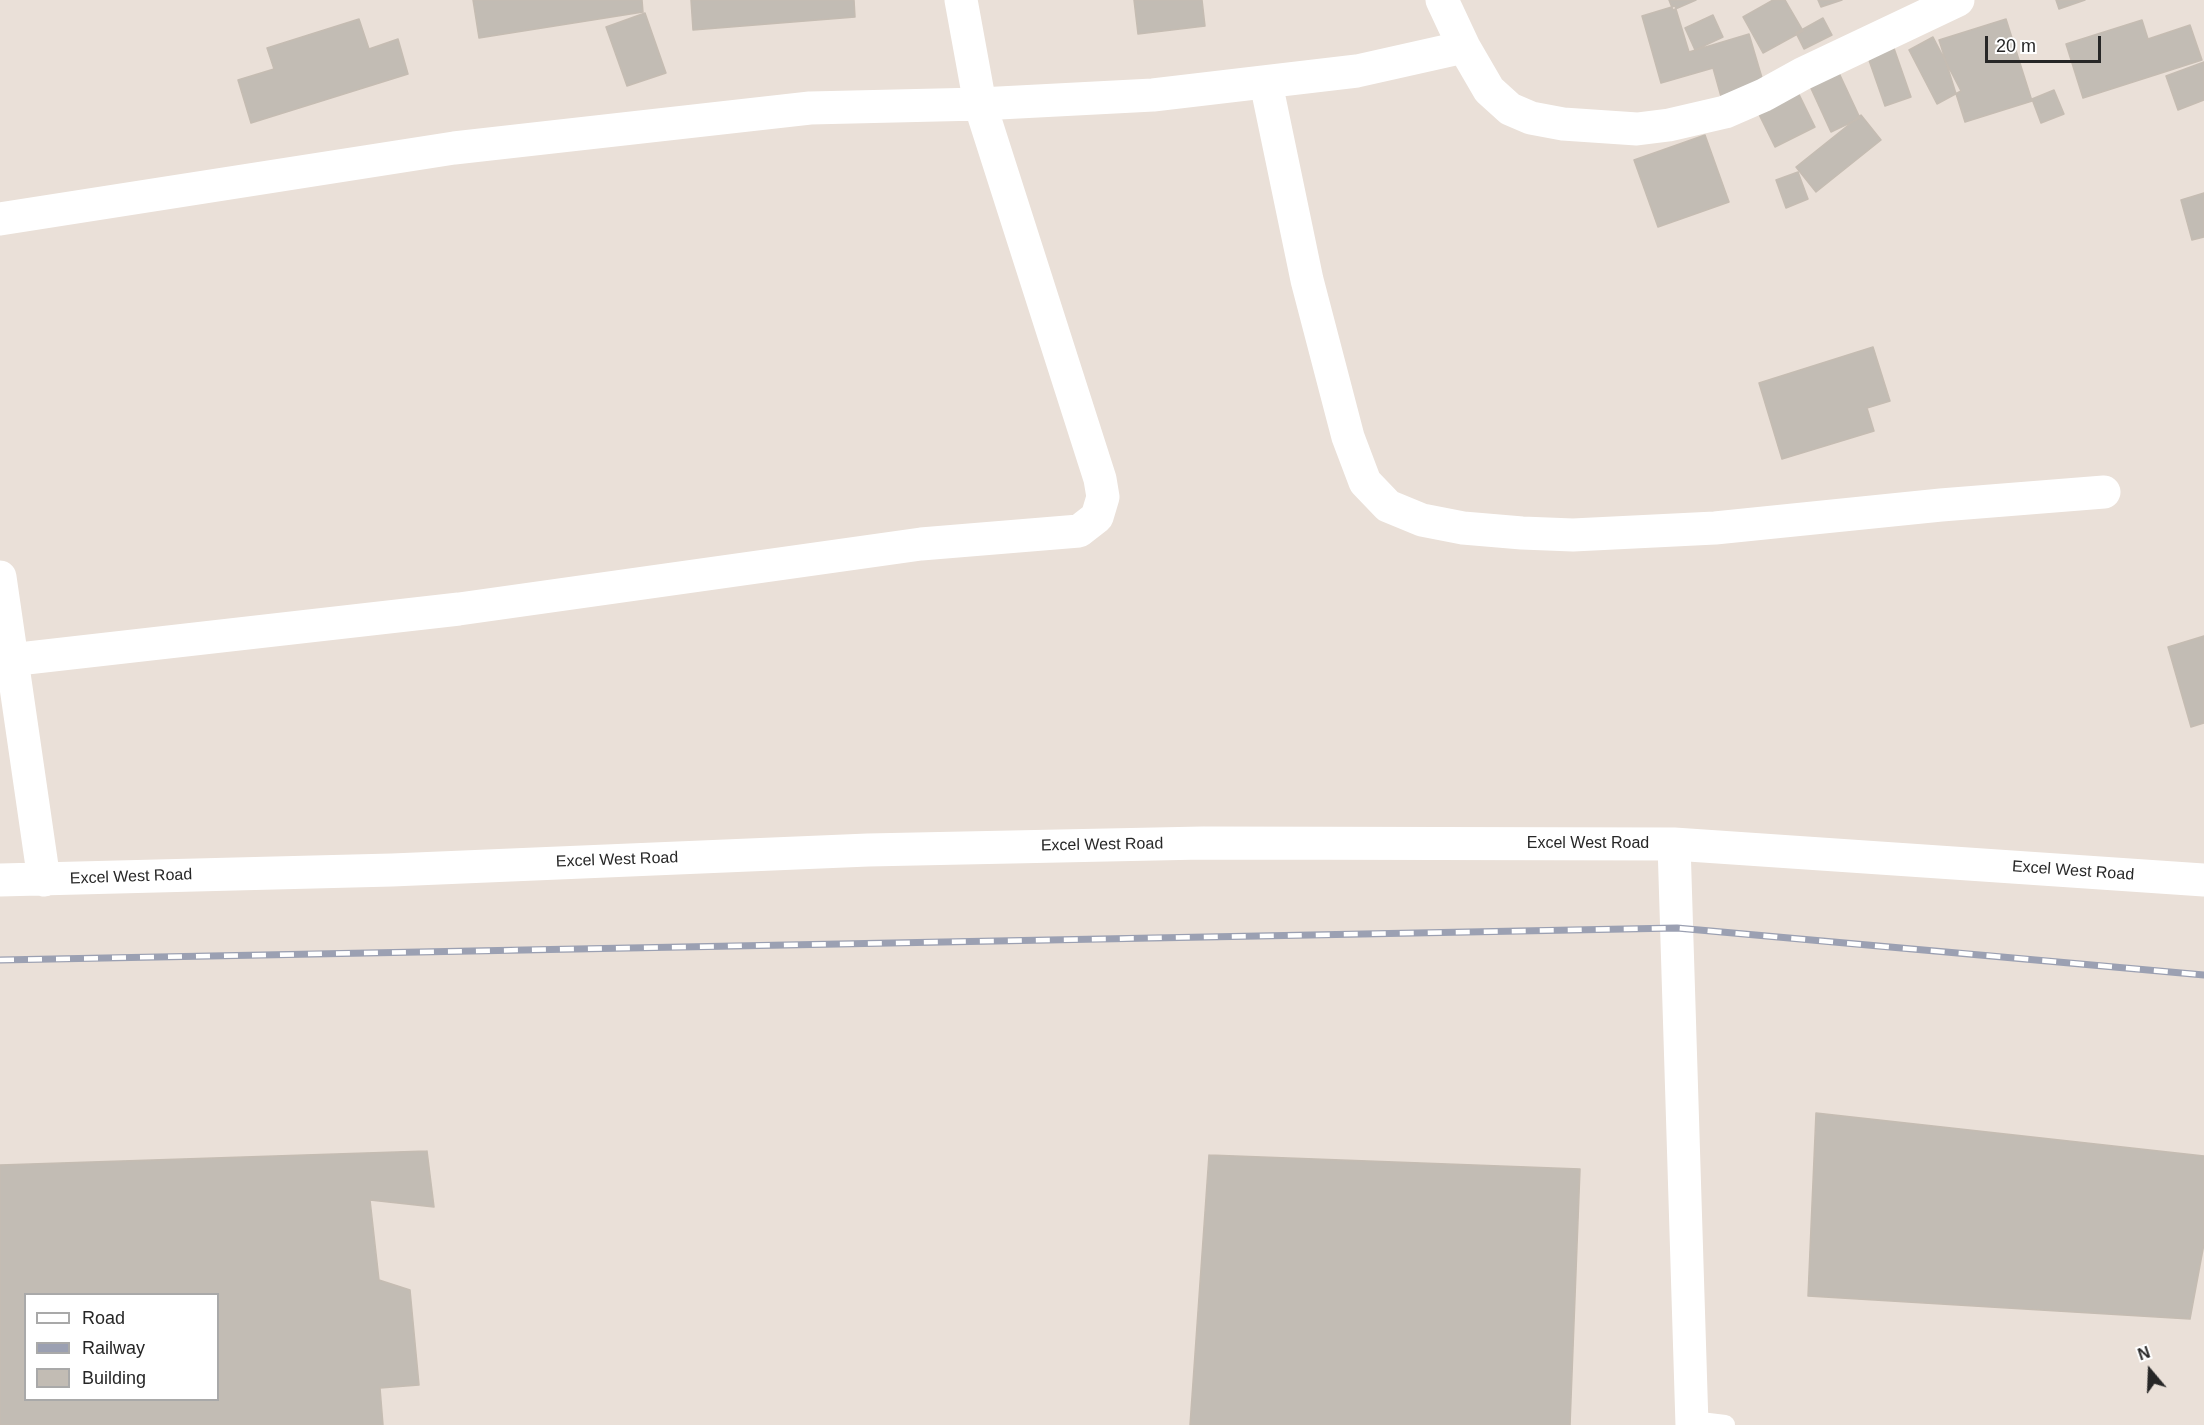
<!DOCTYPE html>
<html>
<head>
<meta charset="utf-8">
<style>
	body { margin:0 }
	#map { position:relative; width:2204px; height:1425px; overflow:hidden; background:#eae0d8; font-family:Arial,sans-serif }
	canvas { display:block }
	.legend { position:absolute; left:24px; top:1293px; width:195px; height:108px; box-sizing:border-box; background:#fff; border:2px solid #a9a9a9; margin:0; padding:8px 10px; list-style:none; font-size:18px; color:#272727 }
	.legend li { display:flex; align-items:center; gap:12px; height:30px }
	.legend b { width:30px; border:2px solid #a9a9a9 }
	.north { position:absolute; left:2120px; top:1341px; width:60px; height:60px; -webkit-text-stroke:4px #fff; paint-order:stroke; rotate:341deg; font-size:16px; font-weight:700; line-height:24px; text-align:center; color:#272727 }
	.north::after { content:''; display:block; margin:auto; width:21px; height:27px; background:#272727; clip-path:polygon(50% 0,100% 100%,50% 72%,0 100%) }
	.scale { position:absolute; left:1985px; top:36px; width:116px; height:27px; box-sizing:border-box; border:3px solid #272727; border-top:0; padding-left:8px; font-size:18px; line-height:21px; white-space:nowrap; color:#272727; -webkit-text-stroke:4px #fff; paint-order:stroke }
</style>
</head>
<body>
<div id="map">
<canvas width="2204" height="1425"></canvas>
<ul class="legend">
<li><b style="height:8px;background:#fff"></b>Road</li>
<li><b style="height:8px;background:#9ba0b2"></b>Railway</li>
<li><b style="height:16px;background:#c2bcb4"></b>Building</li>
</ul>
<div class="north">N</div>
<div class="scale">20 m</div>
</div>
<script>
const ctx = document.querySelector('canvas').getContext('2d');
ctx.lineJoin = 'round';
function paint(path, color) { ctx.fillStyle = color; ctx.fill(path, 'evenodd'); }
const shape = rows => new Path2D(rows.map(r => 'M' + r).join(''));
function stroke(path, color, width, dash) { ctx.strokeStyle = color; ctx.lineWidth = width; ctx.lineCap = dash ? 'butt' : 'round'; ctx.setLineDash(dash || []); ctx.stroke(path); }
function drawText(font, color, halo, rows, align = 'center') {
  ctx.font = font + ' Arial,sans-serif'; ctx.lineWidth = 4.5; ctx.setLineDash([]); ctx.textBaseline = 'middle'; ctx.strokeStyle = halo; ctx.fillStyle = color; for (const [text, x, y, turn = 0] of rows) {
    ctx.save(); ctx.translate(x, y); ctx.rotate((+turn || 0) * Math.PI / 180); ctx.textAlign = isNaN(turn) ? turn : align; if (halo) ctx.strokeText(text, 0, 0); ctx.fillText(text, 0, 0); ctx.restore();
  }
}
const building = shape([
	[473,0,642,0,643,12,479,38,473,0],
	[691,0,854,0,855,17,693,30,691,0],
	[1134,0,1202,0,1205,26,1138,34,1134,0],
	[1669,0,1696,0,1673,10,1669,0],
	[1773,0,1785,0,1803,31,1763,53,1743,17,1773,0],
	[1818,0,1842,0,1821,7,1818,0],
	[2056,0,2085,0,2059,9,2056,0],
	[1675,6,1689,52,1749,34,1765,88,1722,100,1713,68,1661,83,1642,16,1675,6],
	[645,13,666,73,627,86,606,27,645,13],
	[1713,15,1723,37,1695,50,1685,28,1713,15],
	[1823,18,1832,35,1804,49,1796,33,1823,18],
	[359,19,369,49,398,39,408,74,251,123,238,80,274,69,267,48,359,19],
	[2006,19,2032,101,1965,122,1939,40,2006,19],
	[2142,20,2148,39,2190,25,2202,60,2083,98,2066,44,2142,20],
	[1889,34,1911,97,1885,106,1863,43,1889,34],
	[1933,37,1961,91,1937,104,1909,50,1933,37],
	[1832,58,1860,118,1831,132,1803,71,1832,58],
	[2204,62,2204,100,2178,110,2166,76,2204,62],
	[1788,72,1815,127,1775,147,1748,92,1788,72],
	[2054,90,2064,114,2041,123,2032,99,2054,90],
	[1861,115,1881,140,1816,192,1796,167,1861,115],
	[1705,135,1729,202,1658,227,1634,160,1705,135],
	[1798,172,1808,199,1786,208,1776,180,1798,172],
	[2204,193,2204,237,2192,240,2181,200,2204,193],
	[1873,347,1890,401,1867,408,1874,431,1782,459,1759,383,1873,347],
	[2204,636,2204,723,2191,727,2168,647,2204,636],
	[1816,1113,2204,1156,2204,1244,2190,1319,1808,1296,1816,1113],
	[427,1151,434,1207,370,1200,379,1280,410,1290,419,1385,380,1388,383,1425,0,1425,0,1165,427,1151],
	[26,1294,218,1294,218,1400,26,1400,26,1294],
	[1209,1155,1580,1169,1570,1425,1190,1425,1209,1155]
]);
const lane = shape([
	[1692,1421,1725,1425]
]);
const street = shape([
	[1442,0,1464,47,1489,90,1510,109,1531,118,1563,124,1637,129,1669,125,1725,112,1764,95,1802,74,1958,0],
	[1266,83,1307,280,1348,437,1365,482,1388,506,1422,520,1463,528,1522,533,1573,535,1715,528,1941,505,2104,492],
	[0,219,454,148,810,108,980,104,1153,95,1357,71,1464,47],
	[0,577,44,880],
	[0,661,459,609,921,544,1079,531,1097,517,1103,497,1100,479,980,104,961,0],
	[1674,844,1692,1425],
	[0,880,392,870,868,850,1203,843,1674,844,2204,880]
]);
const rail = shape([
	[0,960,1677,928,2204,975]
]);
const streetNames = [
	["Excel West Road",1588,844],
	["Excel West Road",1102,845,-1],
	["Excel West Road",617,860,-2],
	["Excel West Road",2073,871,4],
	["Excel West Road",131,877,-2]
];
paint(building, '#c2bcb4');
stroke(building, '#c5bcb2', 1.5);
stroke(lane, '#fff', 20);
stroke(street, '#fff', 33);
stroke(rail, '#9ba0b2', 7);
stroke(rail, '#fff', 4.5, [14]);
drawText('16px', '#272727', '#fff', streetNames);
</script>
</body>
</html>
